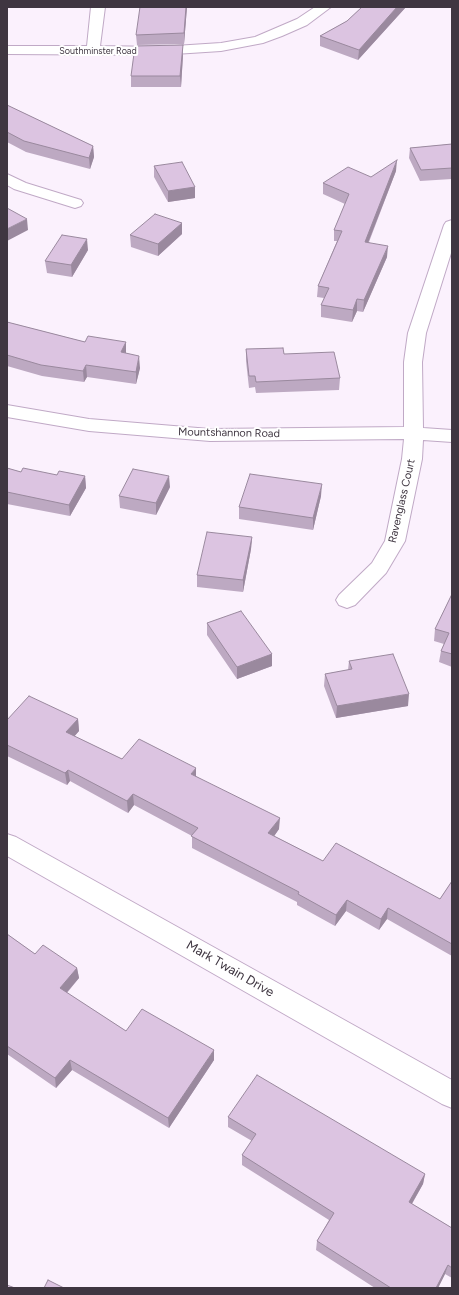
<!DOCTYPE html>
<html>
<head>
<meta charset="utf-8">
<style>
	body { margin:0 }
	#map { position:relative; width:459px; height:1295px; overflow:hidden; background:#fbf1fd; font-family:Figtree,sans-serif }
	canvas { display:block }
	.frame { position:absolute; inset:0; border:8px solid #3f3641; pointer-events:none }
</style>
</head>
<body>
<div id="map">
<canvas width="459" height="1295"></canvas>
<div class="frame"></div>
</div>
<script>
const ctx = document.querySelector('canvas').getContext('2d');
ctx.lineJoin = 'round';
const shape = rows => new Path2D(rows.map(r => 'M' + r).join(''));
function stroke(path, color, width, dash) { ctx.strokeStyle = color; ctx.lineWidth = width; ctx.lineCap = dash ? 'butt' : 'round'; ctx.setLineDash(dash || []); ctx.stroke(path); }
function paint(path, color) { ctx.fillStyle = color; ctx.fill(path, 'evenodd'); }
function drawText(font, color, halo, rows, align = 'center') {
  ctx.font = font + ' Figtree,sans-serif'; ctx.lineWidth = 4; ctx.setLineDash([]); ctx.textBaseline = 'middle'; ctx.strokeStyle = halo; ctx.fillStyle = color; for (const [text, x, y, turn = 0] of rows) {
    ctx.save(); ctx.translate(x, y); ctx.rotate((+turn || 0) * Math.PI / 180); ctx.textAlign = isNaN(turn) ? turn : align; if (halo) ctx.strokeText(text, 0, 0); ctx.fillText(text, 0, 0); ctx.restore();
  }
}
const street = shape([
	[91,7,105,7,100,46,159,47,221,43,255,37,297,19,315,7,331,7,307,25,282,36,263,43,221,51,159,55,7,54,7,46,87,46,91,7],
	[7,174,26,183,81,200,83,203,81,206,75,208,14,189,7,185,7,174],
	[452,220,452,250,426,333,422,362,423,428,452,430,452,442,423,440,422,459,405,541,386,573,355,605,347,608,339,605,336,600,339,595,372,563,385,541,402,459,404,439,210,441,89,431,7,417,7,405,89,419,210,429,404,427,404,362,408,333,444,225,446,222,452,220],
	[7,834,16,837,452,1080,452,1108,442,1104,7,856,7,834]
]);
const wall = shape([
	[187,7,184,44,137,45,136,35],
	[362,7,406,7,358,60,320,46,320,36,347,21],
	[183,55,181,87,131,87,131,76],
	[7,105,93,146,94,157,90,169,26,152,7,142],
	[452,144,452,179,420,181,409,158,410,148],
	[154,166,195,187,195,198,168,202,154,177],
	[396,171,369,242,387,257,363,312,357,311,352,322,321,317,321,305,324,298,317,297,318,286,337,241,334,241,334,230,345,204,323,194,323,183,371,177],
	[182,223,182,234,158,256,131,247,130,235],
	[88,250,72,277,47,273,45,261],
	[7,322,85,342,126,342,126,353,140,368,136,384,87,377,84,382,42,376,7,366],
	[246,349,284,354,340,378,339,390,256,393,255,387,249,388,246,361],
	[7,468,21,472,57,475,85,476,86,488,70,516,7,504],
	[170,487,156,515,120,508,119,496],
	[321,496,313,530,239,519,239,507],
	[252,537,251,549,243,592,197,587,197,575],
	[452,594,452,667,439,662,441,651,444,644,434,641,435,629],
	[207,623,272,654,272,666,237,679,207,635],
	[349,661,408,706,336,718,324,686,325,674,348,670],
	[78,719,79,731,74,736,122,759,196,776,279,829,274,836,323,861,440,899,452,881,452,956,387,919,379,930,346,911,335,926,297,905,297,902,192,848,192,836,134,805,128,813,70,781,67,785,7,756,7,720],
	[7,934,35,954,77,968,79,978,67,993,126,1031,214,1060,169,1128,72,1070,56,1088,7,1054],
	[228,1117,425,1174,423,1184,412,1204,452,1228,452,1278,445,1274,438,1288,375,1288,316,1250,317,1241,329,1220,242,1165,242,1155,252,1141,228,1127]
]);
const shadedWall = shape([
	[186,7,187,7,184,44,184,33],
	[397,7,406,7,358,60,359,50],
	[183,45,183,55,181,87,180,76],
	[93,146,94,157,90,169,89,158],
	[397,160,396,171,364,253,365,242],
	[195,187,195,198,168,202,168,191],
	[27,219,28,230,7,241,7,229],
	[182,223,182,234,158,256,158,244],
	[87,239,88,250,72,277,71,265],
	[388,246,387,257,363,312,364,300],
	[357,299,357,311,352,322,353,310],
	[126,342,126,353,121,352],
	[139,356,140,368,136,384,136,372],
	[86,365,87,377,84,382,83,371],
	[85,476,86,488,70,516,69,505],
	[169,476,170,487,156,515,156,503],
	[322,484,321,496,313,530,313,518],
	[252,537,251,549,243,592,243,580],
	[272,654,272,666,237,679,237,667],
	[409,694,408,706,336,718,337,706],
	[78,719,79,731,68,744,66,732],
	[196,768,196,780,191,774],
	[68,770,70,781,67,785,65,773],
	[133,794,134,805,128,813,127,801],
	[280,818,279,829,268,845,268,833],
	[347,900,346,911,335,926,336,915],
	[388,908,387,919,379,930,381,919],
	[77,968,79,978,61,999,60,988],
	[214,1050,214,1060,169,1128,168,1118],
	[70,1060,72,1070,56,1088,55,1078],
	[425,1174,423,1184,407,1212,409,1202],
	[448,1265,445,1274,438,1288,436,1288]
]);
const building = shape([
	[140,7,186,7,184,33,136,35,140,7],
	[362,7,397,7,359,50,320,36,347,21,362,7],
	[183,45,180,76,131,76,135,46,183,45],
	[7,105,93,146,89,158,24,141,7,132,7,105],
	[452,144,452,168,421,170,410,148,452,144],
	[397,160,365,242,388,246,364,300,357,299,353,310,321,305,329,288,318,286,342,231,334,230,349,194,323,183,348,167,371,177,397,160],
	[182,162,195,187,168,191,154,166,182,162],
	[7,208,27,219,7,229,7,208],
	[155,214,182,223,158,244,130,235,155,214],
	[62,235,87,239,71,265,45,261,62,235],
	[7,322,85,342,88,336,126,342,121,352,139,356,136,372,86,365,83,371,41,365,7,355,7,322],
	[283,348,284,354,334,352,340,378,256,382,255,376,249,376,246,349,283,348],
	[7,468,21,472,23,468,57,475,59,471,85,476,69,505,7,492,7,468],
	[133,469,169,476,156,503,119,496,133,469],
	[250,474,322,484,313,518,239,507,250,474],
	[207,532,252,537,243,580,197,575,207,532],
	[452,594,452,654,441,651,449,633,435,629,452,594],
	[241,611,272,654,237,667,207,623,241,611],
	[393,654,409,694,337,706,325,674,352,669,349,661,393,654],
	[29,696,78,719,66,732,122,759,139,739,196,768,191,774,280,818,268,833,323,861,336,843,440,899,452,881,452,944,388,908,381,919,347,900,336,915,298,894,299,892,191,836,198,828,133,794,127,801,68,770,65,773,7,745,7,720,29,696],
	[7,934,35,954,43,945,77,968,60,988,126,1031,142,1009,214,1050,168,1118,70,1060,55,1078,7,1046,7,934],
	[257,1075,425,1174,409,1202,452,1228,452,1268,448,1265,436,1288,391,1288,317,1241,334,1213,242,1155,256,1134,228,1117,257,1075],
	[48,1280,64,1288,44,1288,48,1280],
	[7,1285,15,1288,7,1288,7,1285]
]);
const farStreetnames = [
	["Southminster Road",98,51]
];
const streetNames = [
	["Mountshannon Road",229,433,1],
	["Ravenglass Court",402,501,-77]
];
const nearStreetnames = [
	["Mark Twain Drive",230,969,30]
];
stroke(street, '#c0a9c6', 2);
paint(street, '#fff');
paint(wall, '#bda9c2');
paint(shadedWall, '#9a899e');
paint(building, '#dcc4e1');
stroke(building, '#9a899e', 1);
drawText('9px', '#3f3641', '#fff', farStreetnames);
drawText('11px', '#3f3641', '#fff', streetNames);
drawText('13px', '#3f3641', '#fff', nearStreetnames);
</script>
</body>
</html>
